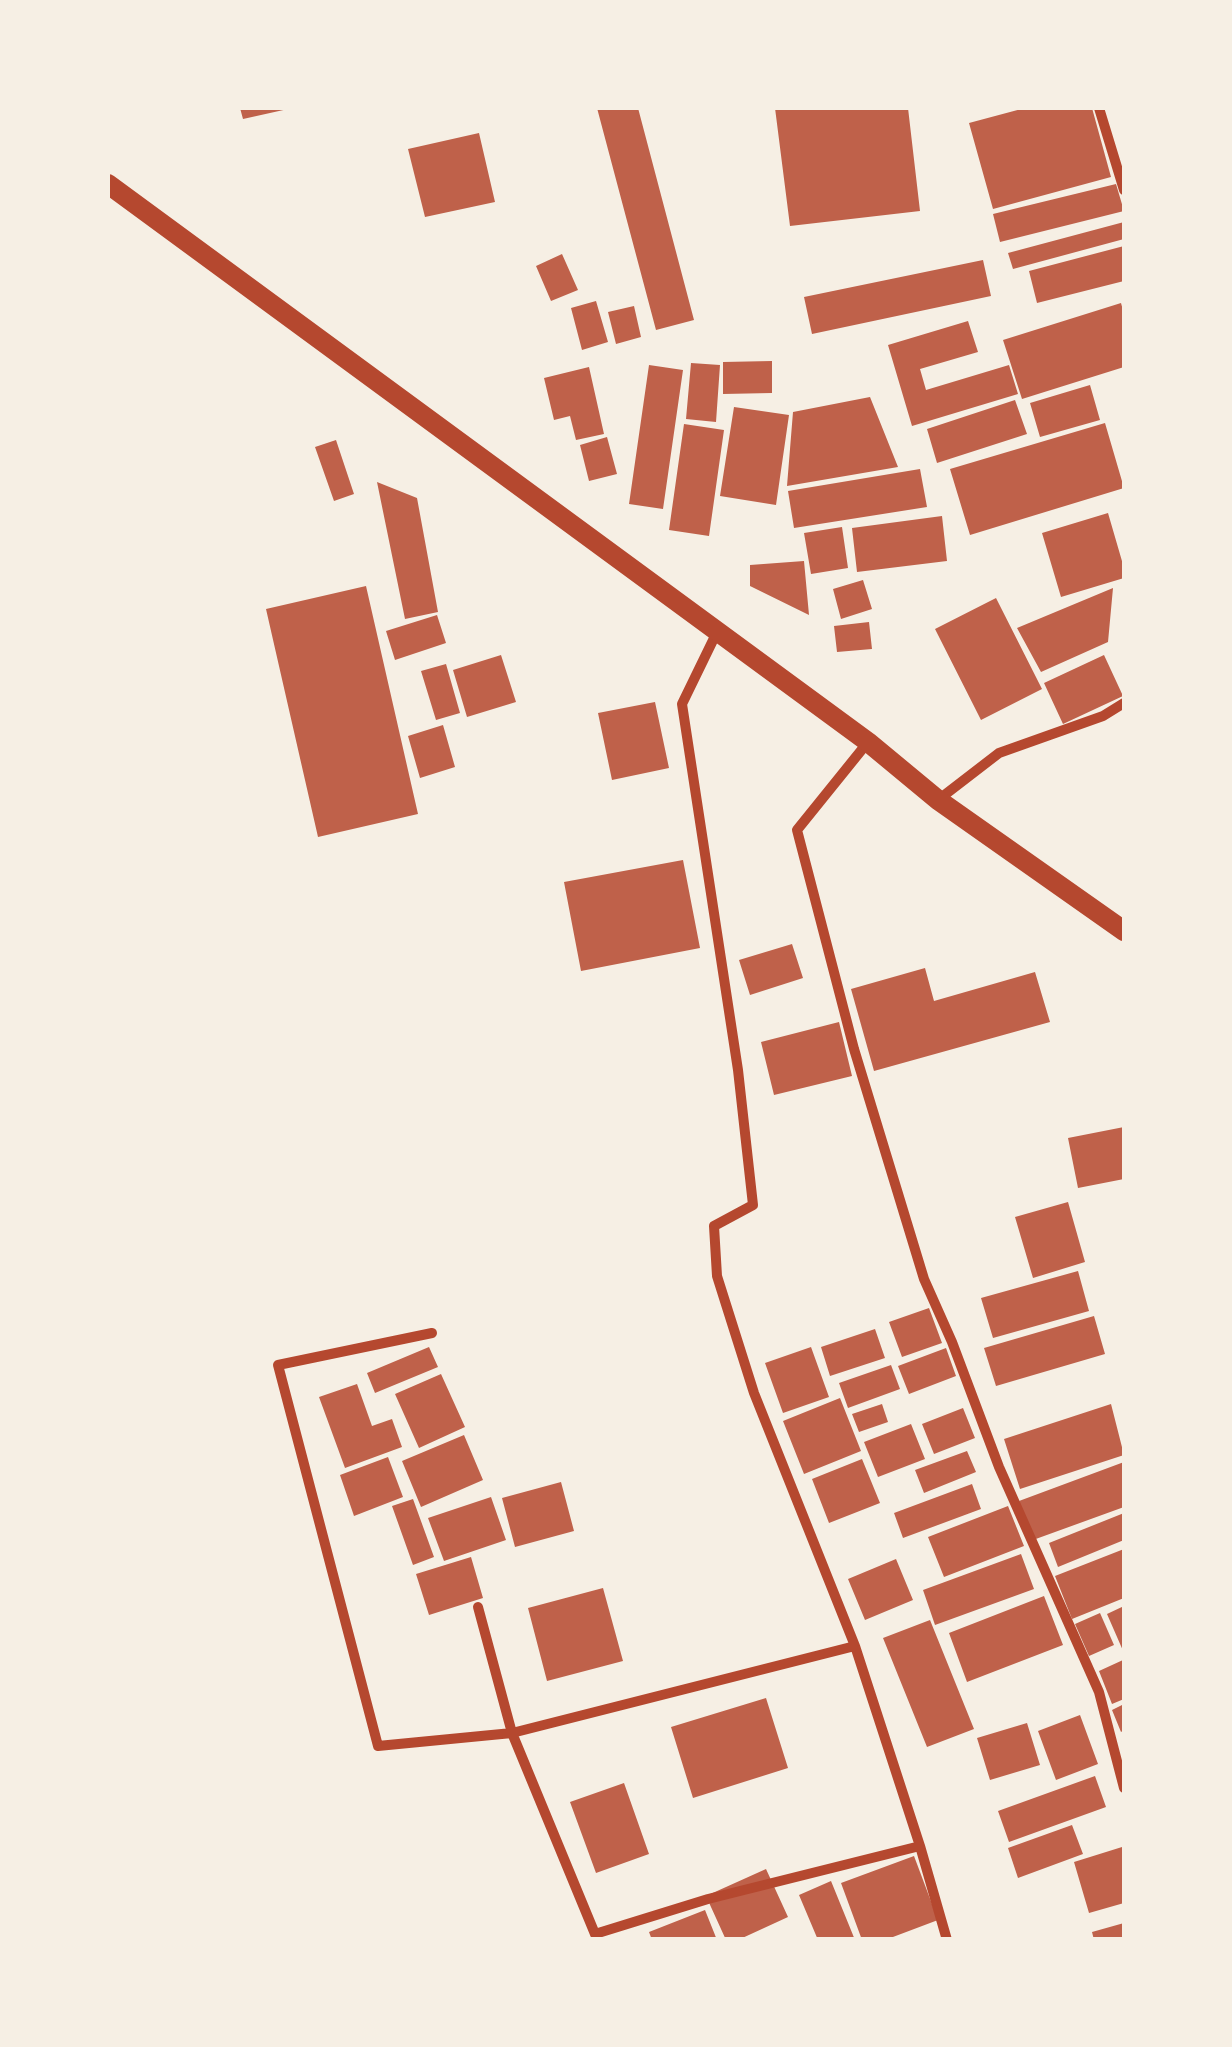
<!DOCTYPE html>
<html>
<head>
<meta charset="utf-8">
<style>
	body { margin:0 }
	#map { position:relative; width:1232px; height:2047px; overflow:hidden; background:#f6efe4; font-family:Karla,sans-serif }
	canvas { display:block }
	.frame { position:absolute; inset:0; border:110px solid #f6efe4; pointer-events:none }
</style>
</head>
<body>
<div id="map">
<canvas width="1232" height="2047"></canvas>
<div class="frame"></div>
</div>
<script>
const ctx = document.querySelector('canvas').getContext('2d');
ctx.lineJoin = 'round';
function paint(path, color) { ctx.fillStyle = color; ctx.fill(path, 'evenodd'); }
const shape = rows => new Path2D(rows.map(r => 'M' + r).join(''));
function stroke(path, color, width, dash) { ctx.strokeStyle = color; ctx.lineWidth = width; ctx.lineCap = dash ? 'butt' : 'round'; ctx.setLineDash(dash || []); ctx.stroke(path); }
const building = shape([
	[240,108,288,108,288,109,243,119],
	[597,108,638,108,694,320,656,330],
	[775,108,908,108,920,211,790,226],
	[1025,108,1092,108,1111,177,993,209,969,123],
	[479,133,495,202,425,217,408,149],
	[1116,184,1124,211,1000,242,993,214],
	[1124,222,1124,239,1013,269,1008,253],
	[1124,246,1124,281,1037,303,1029,271],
	[562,254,578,290,551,301,536,266],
	[983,260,991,296,812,334,804,297],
	[596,301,608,342,582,350,571,308],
	[1121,303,1124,314,1124,367,1022,399,1003,340],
	[634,306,641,337,616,344,608,312],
	[968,321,978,352,920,369,926,390,1009,365,1018,394,912,426,888,345],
	[772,361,772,393,723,394,723,362],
	[691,363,720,365,716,422,686,419],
	[649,365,683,370,663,509,629,504],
	[589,367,604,434,576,440,570,416,554,420,544,378],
	[1090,385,1100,420,1040,437,1030,403],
	[870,397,898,467,787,486,793,412],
	[1015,400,1027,434,937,463,927,429],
	[734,407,789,415,776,505,720,496],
	[1105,423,1124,488,970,535,950,469],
	[684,424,724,430,709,536,669,530],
	[607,437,617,474,589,481,580,445],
	[336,440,354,494,334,501,315,447],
	[920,469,927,507,794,528,788,491],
	[377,482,417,498,438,612,405,619],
	[1108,513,1124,568,1124,578,1061,597,1042,533],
	[942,516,947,561,857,572,852,528],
	[842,527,848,568,811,574,804,533],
	[804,561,809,615,750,586,750,565],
	[863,580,872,609,841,619,833,589],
	[366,586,418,814,318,837,266,609],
	[1113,588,1108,642,1041,672,1017,628],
	[996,598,1042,689,981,720,935,629],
	[437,615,446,643,395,660,386,631],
	[869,622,872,649,837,652,834,626],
	[501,655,516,702,467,717,453,670],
	[1104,655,1123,696,1063,724,1044,683],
	[446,664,460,713,436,720,421,671],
	[655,702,669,768,612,780,598,713],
	[443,725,455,767,420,778,408,736],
	[683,860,700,948,581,971,564,882],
	[792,944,803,978,750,995,739,960],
	[925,968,934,1001,1035,972,1050,1022,874,1071,851,989],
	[839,1022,852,1076,774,1095,761,1042],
	[1124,1127,1124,1179,1078,1188,1068,1138],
	[1068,1202,1085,1262,1033,1278,1015,1217],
	[1078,1271,1089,1311,993,1338,981,1298],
	[929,1308,942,1343,902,1357,889,1322],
	[1094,1316,1105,1354,996,1386,984,1348],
	[875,1329,885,1358,830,1376,821,1347],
	[429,1347,438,1367,375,1393,367,1373],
	[811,1347,829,1397,783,1413,765,1363],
	[946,1348,956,1376,909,1394,898,1366],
	[891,1365,900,1389,848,1408,839,1383],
	[441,1374,465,1427,419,1448,395,1394],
	[357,1384,372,1426,392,1419,402,1447,345,1468,319,1397],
	[840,1398,861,1451,804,1474,783,1421],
	[882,1404,888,1422,859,1432,852,1414],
	[1111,1404,1124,1455,1020,1489,1004,1439],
	[963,1408,975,1438,934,1454,922,1424],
	[911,1424,925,1459,878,1477,864,1442],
	[464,1435,483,1480,421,1507,402,1461],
	[967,1451,976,1472,924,1493,915,1470],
	[388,1457,403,1497,354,1516,340,1475],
	[862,1459,880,1503,829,1523,812,1479],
	[1124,1462,1124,1507,1033,1540,1019,1501],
	[561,1482,574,1531,515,1547,502,1498],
	[972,1484,981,1509,903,1538,894,1513],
	[491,1497,506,1540,444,1561,428,1518],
	[413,1499,434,1557,413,1565,392,1506],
	[1008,1506,1024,1546,944,1577,928,1537],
	[1124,1513,1124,1540,1058,1567,1049,1543],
	[1124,1549,1124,1598,1072,1619,1055,1576],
	[1021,1554,1034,1589,935,1625,923,1590],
	[471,1557,483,1598,429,1615,416,1574],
	[896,1559,913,1600,865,1620,848,1579],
	[603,1588,623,1661,547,1681,528,1608],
	[1044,1596,1063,1645,967,1682,949,1633],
	[1124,1606,1124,1653,1107,1614],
	[1100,1613,1114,1645,1089,1656,1075,1624],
	[930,1620,974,1729,927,1747,883,1638],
	[1123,1660,1124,1699,1112,1704,1099,1671],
	[766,1698,788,1768,693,1798,671,1727],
	[1124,1704,1124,1730,1121,1732,1112,1710],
	[1080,1715,1098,1764,1056,1780,1038,1731],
	[1027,1723,1040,1765,990,1780,977,1738],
	[1095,1776,1106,1807,1009,1842,998,1811],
	[624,1783,649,1854,596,1873,570,1802],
	[1072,1825,1083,1854,1018,1878,1008,1848],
	[1122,1847,1124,1903,1089,1913,1074,1862],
	[914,1856,938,1920,885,1940,862,1940,841,1883],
	[766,1869,788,1917,738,1940,726,1940,706,1896],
	[831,1881,855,1940,818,1940,799,1895],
	[705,1910,717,1940,652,1940,649,1932],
	[1124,1923,1124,1940,1094,1940,1092,1932]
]);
const minor = shape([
	[1099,108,1124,190],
	[717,632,682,704,738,1070,753,1205,714,1226,717,1276,754,1393,855,1646,512,1733,595,1934,708,1899,920,1846,947,1940],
	[868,742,797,830,854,1049,924,1279,952,1342,999,1467,1099,1692,1124,1788],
	[938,800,999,753,1103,716,1124,703],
	[432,1333,278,1365,378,1746,512,1733,478,1607],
	[855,1646,920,1846]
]);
const secondary = shape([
	[108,184,868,742,938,800,1124,931]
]);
paint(building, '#bf614a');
stroke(minor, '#b5482f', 10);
stroke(secondary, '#b5482f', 20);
</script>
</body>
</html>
